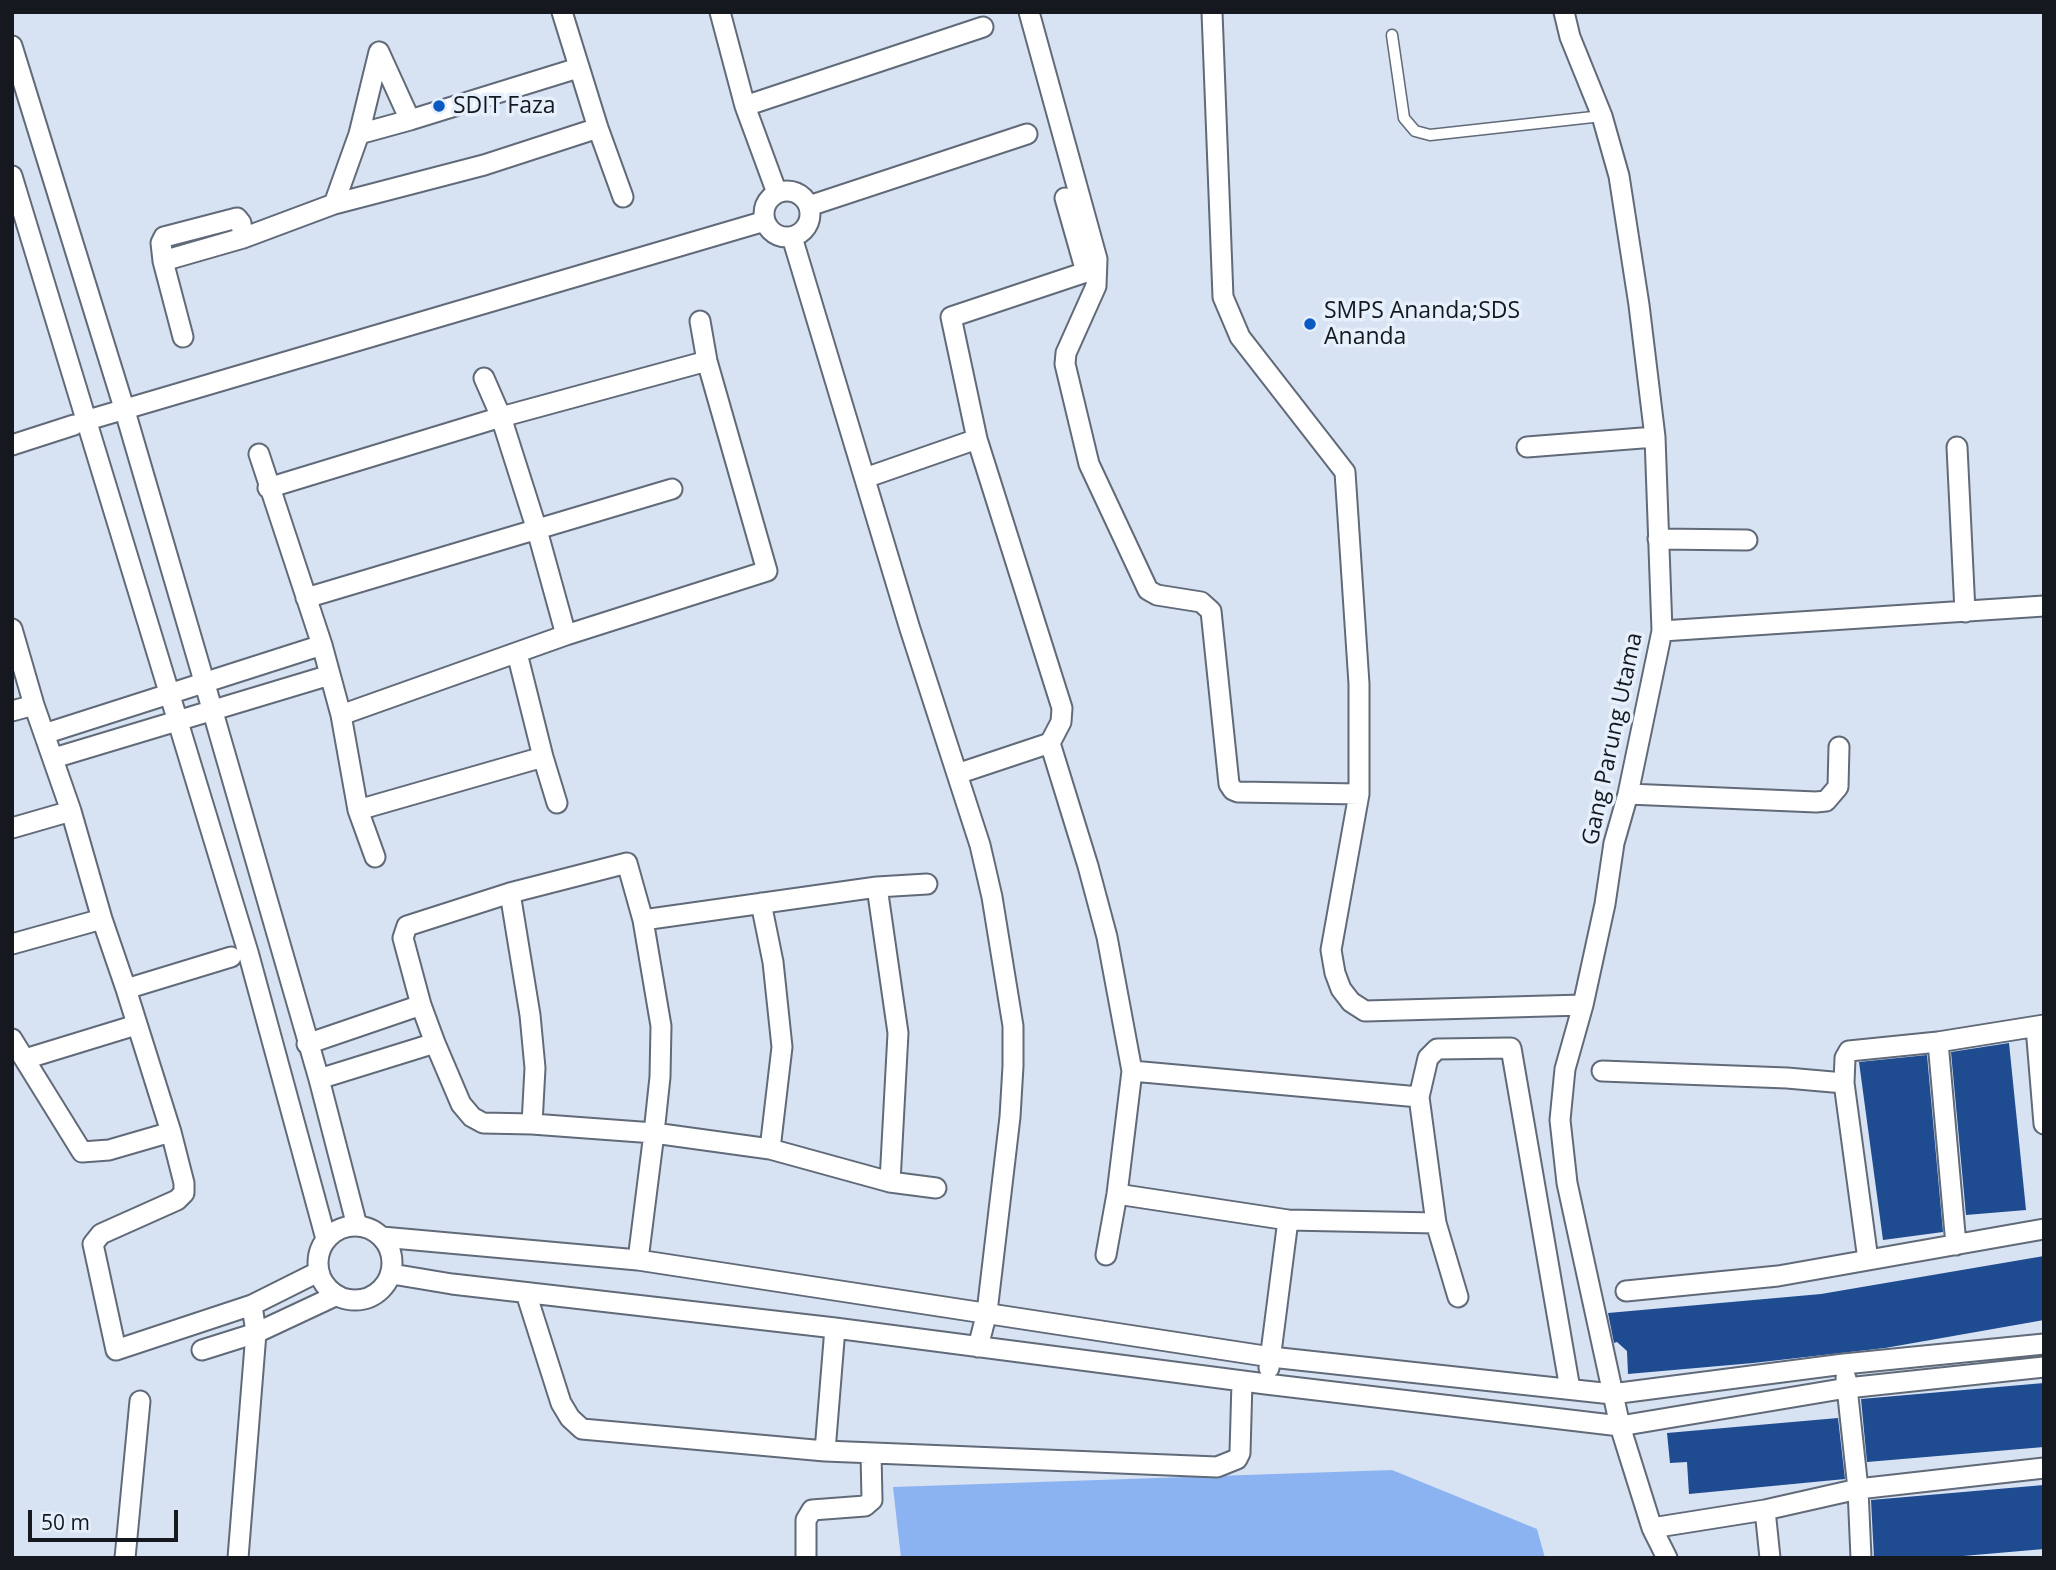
<!DOCTYPE html>
<html>
<head>
<meta charset="utf-8">
<style>
	body { margin:0 }
	#map { position:relative; width:2056px; height:1570px; overflow:hidden; background:#d7e2f2; font-family:"Open Sans",sans-serif }
	canvas { display:block }
	.frame { position:absolute; inset:0; border:14px solid #15181e; pointer-events:none }
	.scale { position:absolute; left:28px; top:1510px; width:150px; height:32px; box-sizing:border-box; border:4px solid #15181e; border-top:0; padding-left:9px; font-size:21px; line-height:24px; white-space:nowrap; color:#15181e; -webkit-text-stroke:5px #e6effc; paint-order:stroke }
</style>
</head>
<body>
<div id="map">
<canvas width="2056" height="1570"></canvas>
<div class="frame"></div>
<div class="scale">50 m</div>
</div>
<script>
const ctx = document.querySelector('canvas').getContext('2d');
ctx.lineJoin = 'round';
function paint(path, color) { ctx.fillStyle = color; ctx.fill(path, 'evenodd'); }
const shape = rows => new Path2D(rows.map(r => 'M' + r).join(''));
function stroke(path, color, width, dash) { ctx.strokeStyle = color; ctx.lineWidth = width; ctx.lineCap = dash ? 'butt' : 'round'; ctx.setLineDash(dash || []); ctx.stroke(path); }
function drawText(font, color, halo, rows, align = 'center') {
  ctx.font = font + ' "Open Sans",sans-serif'; ctx.lineWidth = 7; ctx.setLineDash([]); ctx.textBaseline = 'middle'; ctx.strokeStyle = halo; ctx.fillStyle = color; for (const [text, x, y, turn = 0] of rows) {
    ctx.save(); ctx.translate(x, y); ctx.rotate((+turn || 0) * Math.PI / 180); ctx.textAlign = isNaN(turn) ? turn : align; if (halo) ctx.strokeText(text, 0, 0); ctx.fillText(text, 0, 0); ctx.restore();
  }
}
const forest = shape([
	[1392,1470,1537,1529,1545,1558,901,1558,893,1487]
]);
const building = shape([
	[2009,1043,2026,1210,1966,1215,1951,1052],
	[1927,1055,1943,1232,1883,1240,1859,1062],
	[2044,1256,2044,1320,1885,1348,1753,1363,1628,1374,1627,1351,1617,1342,1614,1343,1608,1313,1821,1294],
	[2044,1383,2044,1447,1867,1462,1861,1399],
	[1838,1418,1845,1479,1689,1494,1687,1462,1670,1463,1667,1433],
	[2044,1485,2044,1549,1940,1558,1874,1558,1871,1500]
]);
const service = shape([
	[1392,35,1404,118,1415,131,1430,135,1602,116]
]);
const minor = shape([
	[562,12,598,128,623,197],
	[720,12,745,106,777,193],
	[1029,12,1097,259,1096,286,1066,353,1065,364,1089,464,1148,590,1157,595,1201,602,1211,611,1229,784,1233,790,1238,792,1359,794],
	[1212,12,1223,297,1240,337,1345,472,1359,684,1359,794,1331,950,1335,973,1341,989,1351,1002,1365,1011,1583,1005],
	[1564,12,1570,37,1602,116,1619,176,1639,305,1655,437,1662,631,1628,794,1614,843,1605,904,1583,1005,1565,1069,1560,1120,1567,1183,1620,1426,1652,1528,1667,1558],
	[12,46,125,411,204,681,319,1079,357,1226],
	[379,52,410,120],
	[745,106,983,27],
	[359,134,410,120,578,68],
	[12,176,248,952,326,1239],
	'764 214a23 23 0 1 1 46 0a23 23 0 1 1-46 0Z',
	[334,204,359,134,379,52],
	[809,206,1027,134],
	[792,237,910,629,980,845,992,897,1013,1026,1013,1066,1010,1117,987,1312,978,1347],
	[163,261,161,243,164,237,237,218,241,223,243,238],
	[183,337,163,261,243,238,334,204,484,165,598,128],
	[484,378,501,417,537,530,566,635],
	[88,420,765,221],
	[12,445,74,425],
	[1527,447,1655,437],
	[1957,447,1965,612],
	[259,454,322,645,341,715,358,810,375,857],
	[865,478,977,439],
	[268,488,501,417,707,361],
	[1658,539,1747,540],
	[306,598,672,489],
	[12,629,34,705,71,811,102,919,126,989,171,1132,184,1183,184,1193,177,1200,101,1234,93,1244,116,1350,252,1305,318,1272],
	[1662,631,2044,606],
	[517,653,543,757,557,803],
	[12,711,34,705],
	[341,715,566,635,767,571,707,361,700,321],
	[44,734,322,645],
	[1050,743,1088,866,1107,937,1132,1071,1117,1194,1106,1255],
	[54,758,330,675],
	[957,774,1050,743,1061,722,1062,708,977,439,951,317,1086,272,1065,198],
	[1628,794,1816,802,1826,801,1838,787,1839,747],
	[358,810,543,757],
	[12,828,71,811],
	[877,887,898,1033,890,1182],
	[510,893,530,1015,535,1068,532,1124],
	[761,903,773,962,782,1047,770,1149],
	[643,920,877,887,927,884],
	[12,944,102,919],
	[126,989,231,957],
	[2036,1027,2044,1124],
	[12,1039,82,1152,109,1150,171,1132],
	[1938,1042,1956,1245],
	[307,1044,421,1005],
	[25,1059,136,1025],
	[1132,1071,1419,1097],
	[1602,1071,1787,1078,1844,1083],
	[319,1079,435,1043],
	[1117,1194,1288,1220,1436,1223],
	'318 1263a37 37 0 1 1 74 0a37 37 0 1 1-74 0Z',
	[382,1237,638,1260,1271,1357,1612,1394,1844,1364,2044,1344],
	[638,1260,654,1133,660,1077,661,1026,643,920,627,863,510,893,407,926,403,938,421,1005,435,1043,461,1104,472,1117,483,1123,532,1124,654,1133,770,1149,890,1182,936,1188],
	[1868,1260,1844,1083,1845,1058,1849,1051,1938,1042,2044,1025],
	[392,1274,452,1284,835,1328,1266,1384,1620,1426,1847,1388,2044,1367],
	[1626,1291,1778,1276,2044,1229],
	[526,1293,561,1403,570,1418,582,1429,825,1451,1217,1467,1237,1459,1240,1453,1242,1381],
	[1458,1297,1436,1223,1419,1097,1428,1058,1437,1049,1511,1048,1570,1389],
	[202,1350,256,1333,335,1296],
	[1269,1368,1288,1220],
	[1846,1378,1858,1489,1861,1558],
	[825,1451,835,1328],
	[1765,1510,1770,1558],
	[1652,1528,1765,1510,1858,1489,2044,1468],
	[125,1558,140,1401],
	[238,1558,256,1333,252,1305],
	[806,1558,806,1520,812,1510,865,1506,872,1500,871,1453]
]);
const markers = [
	[439,106,7,"#0b5ac4"],
	[1310,324,7,"#0b5ac4"]
];
const poiNames = [
	["SDIT Faza",453,106],
	["SMPS Ananda;SDS",1324,311],
	["Ananda",1324,337]
];
const streetNames = [
	["Gang Parung Utama",1613,739,-78]
];
paint(forest, '#8cb3f1');
paint(building, '#1f4b90');
stroke(service, '#616a78', 13);
stroke(minor, '#616a78', 23);
stroke(service, '#fff', 10);
stroke(minor, '#fff', 19);
for (const [x, y, r, color] of markers) { const dot = new Path2D(); dot.arc(x, y, r, 0, 2 * Math.PI); ctx.fillStyle = color; ctx.fill(dot); stroke(dot, '#e6effc', 2.5); }
drawText('23px', '#15181e', '#e6effc', poiNames, 'left');
drawText('23px', '#15181e', '#e6effc', streetNames);
</script>
</body>
</html>
